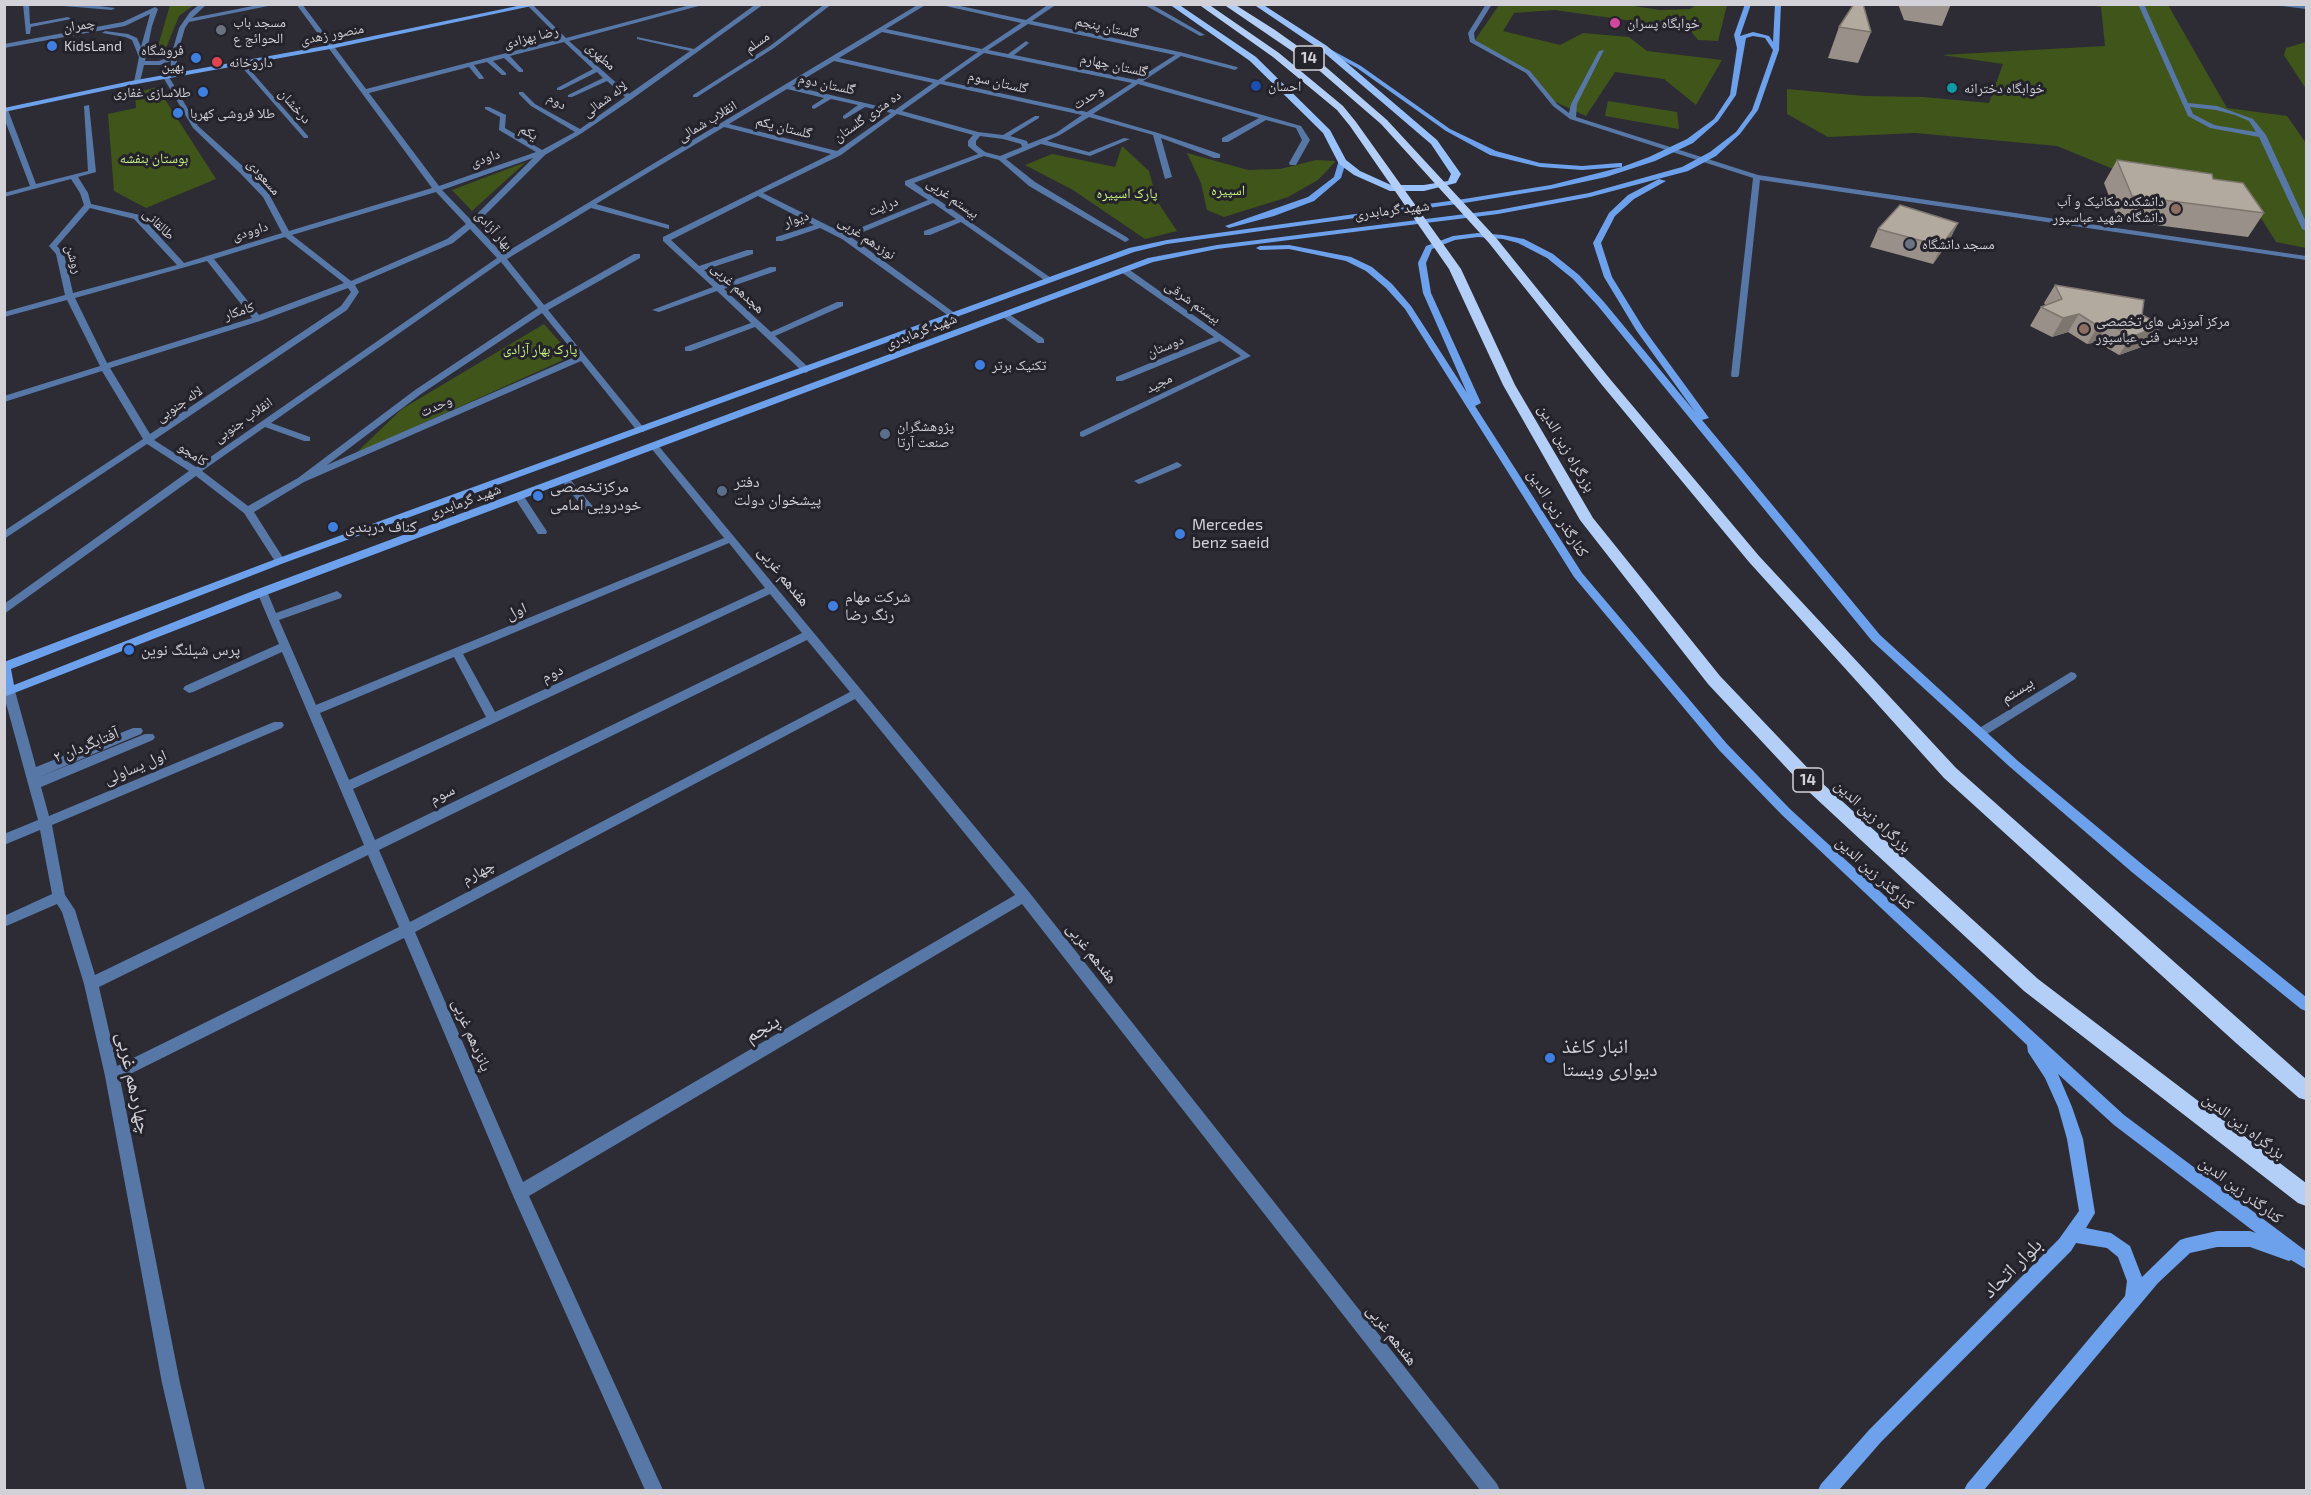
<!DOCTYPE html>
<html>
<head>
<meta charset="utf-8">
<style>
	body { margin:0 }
	#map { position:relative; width:2311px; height:1495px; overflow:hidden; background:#2d2c35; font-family:"Exo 2",sans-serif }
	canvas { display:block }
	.frame { position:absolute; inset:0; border:6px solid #d2d1d7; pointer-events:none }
</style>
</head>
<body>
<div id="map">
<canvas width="2311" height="1495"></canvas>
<div class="frame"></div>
</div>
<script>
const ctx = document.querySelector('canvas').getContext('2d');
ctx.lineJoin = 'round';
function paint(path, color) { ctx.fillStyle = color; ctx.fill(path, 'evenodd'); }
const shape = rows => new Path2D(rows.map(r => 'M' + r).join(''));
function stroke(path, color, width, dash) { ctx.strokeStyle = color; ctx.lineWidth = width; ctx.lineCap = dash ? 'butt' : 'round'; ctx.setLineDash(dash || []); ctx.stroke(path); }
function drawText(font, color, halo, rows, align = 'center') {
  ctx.font = font + ' "Exo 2","Noto Naskh Arabic",sans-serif'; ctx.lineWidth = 6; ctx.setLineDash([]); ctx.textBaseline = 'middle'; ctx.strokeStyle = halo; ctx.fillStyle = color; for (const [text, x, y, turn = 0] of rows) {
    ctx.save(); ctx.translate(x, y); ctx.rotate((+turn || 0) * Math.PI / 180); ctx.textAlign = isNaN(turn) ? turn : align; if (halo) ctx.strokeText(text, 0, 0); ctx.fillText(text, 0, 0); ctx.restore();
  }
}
const green = shape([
	[1620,4,1660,10,1690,9,1696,5,1727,5,1718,41,1698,40,1689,29,1555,10,1514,13,1503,31,1560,45,1583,33,1629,37,1647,51,1722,60,1696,105,1664,79,1615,72,1586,116,1549,99,1528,72,1475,40,1499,5],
	[170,5,194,5,179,16,164,53,156,53],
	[2089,5,2168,5,2227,108,2287,116,2306,143,2306,248,2276,242,2244,191,2113,169,2057,146,1915,133,1828,137,1787,114,1787,89,1864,96,1923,97,1989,103,2003,64,1942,55,2105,46,2101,7],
	[2306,42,2306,89,2284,55,2286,48],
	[157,87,216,179,146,208,114,191,108,114,136,108,135,93],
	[1608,101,1677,112,1679,129,1605,116],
	[1122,146,1149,171,1157,201,1177,231,1145,239,1073,190,1025,165,1052,154,1115,167],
	[1187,153,1248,170,1280,169,1316,160,1336,161,1318,180,1288,197,1224,217,1207,210,1201,183],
	[526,162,472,211,452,190],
	[544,324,572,356,355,454,402,409]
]);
const minor = shape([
	[23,4,29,4,30,24,68,17,71,19,31,27,30,34,26,34,23,4],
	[40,4,83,4,115,8,112,10,40,4],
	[200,4,207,4,192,18,263,4,278,4,189,22,185,28,178,52,175,77,170,76,171,61,160,65,144,65,140,82,137,84,134,82,139,57,132,40,125,37,102,33,105,31,128,34,137,38,141,47,150,14,125,26,4,48,4,44,123,22,155,7,158,9,152,26,145,61,159,61,171,56,179,28,190,12,200,4],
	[296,4,302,4,366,89,561,39,529,7,529,5,533,5,566,38,694,4,706,4,569,41,629,94,690,51,637,39,637,37,694,49,756,4,764,4,632,99,582,133,545,155,475,225,503,254,919,4,927,4,886,29,982,49,1021,23,937,4,951,4,1026,20,1049,4,1057,4,1032,21,1180,52,1237,67,1238,68,1235,70,1181,56,1143,81,1301,126,1310,140,1296,165,1290,165,1289,163,1302,140,1296,128,1266,120,1228,142,1222,142,1222,138,1259,118,1138,84,1093,114,1158,133,1220,154,1220,158,1214,158,1161,138,1172,177,1165,179,1153,135,1089,117,1060,135,1047,141,1089,152,1124,138,1130,139,1090,156,1041,144,1006,159,1035,182,1128,238,1129,240,1125,242,1029,186,999,160,984,156,914,183,1054,280,1047,282,961,222,930,235,924,235,924,231,956,219,933,203,851,237,956,314,956,318,953,319,842,239,820,228,782,241,776,241,776,237,814,225,758,196,671,240,699,266,747,250,753,250,753,254,704,270,720,285,770,267,776,267,776,271,724,289,771,332,837,302,843,302,843,306,775,336,809,368,810,370,806,373,803,372,755,327,691,351,685,351,685,347,751,323,717,291,659,312,652,310,713,287,663,241,663,237,831,154,724,127,596,204,669,225,669,229,591,208,507,259,544,305,634,254,640,254,640,258,548,310,644,428,644,432,638,432,581,361,304,482,254,512,285,561,284,563,276,563,244,513,196,476,4,614,4,604,189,471,147,444,4,539,4,531,143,439,102,371,4,402,4,396,100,366,67,300,4,317,4,312,65,295,56,254,49,246,84,205,80,193,71,179,4,197,4,193,30,186,4,118,4,108,8,110,36,184,88,171,84,106,89,105,96,172,78,177,88,193,91,204,140,215,184,263,282,233,263,197,240,173,193,128,163,77,164,76,169,77,198,126,246,169,269,194,289,231,432,188,296,4],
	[1028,24,1175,55,1136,80,1014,55,1028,44,1029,43,1026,41,1008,54,988,50,1028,24],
	[882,32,978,52,938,80,839,58,882,32],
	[564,42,593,69,557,88,557,90,561,90,597,72,603,78,568,95,568,97,572,97,607,81,625,97,580,129,535,104,523,92,519,92,519,94,531,106,575,132,542,150,505,128,506,115,489,107,485,107,485,109,500,117,499,130,536,152,439,186,369,93,469,67,479,79,483,79,484,78,474,65,487,62,502,75,506,75,506,73,493,61,504,58,519,72,523,72,523,70,510,56,564,42],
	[984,53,1009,58,1132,83,1087,112,944,81,984,53],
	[834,61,933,83,895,110,792,86,834,61],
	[940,84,1082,115,1056,133,1028,144,1027,141,1010,136,1039,118,1039,116,1035,116,1003,135,978,132,902,111,940,84],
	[787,89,824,98,812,106,812,108,814,109,831,99,858,105,843,116,843,118,845,119,865,107,891,113,837,151,729,124,787,89],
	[897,114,973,135,968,141,968,146,978,154,905,181,905,185,928,200,845,234,763,193,841,155,897,114],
	[980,136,1003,139,1021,144,1022,147,1000,156,985,152,976,145,976,141,980,136],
	[533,158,471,220,442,190,533,158],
	[436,192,466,224,447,239,351,281,292,235,436,192],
	[90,208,134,219,177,265,73,293,64,254,57,246,90,208],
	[470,229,497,258,196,467,154,440,347,310,359,292,355,285,453,243,470,229],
	[285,237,344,283,259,315,214,259,285,237],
	[207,261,252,318,107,363,75,298,207,261],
	[501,262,538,308,415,390,298,478,248,506,202,471,265,427,304,441,310,441,310,437,271,423,501,262],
	[348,288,351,292,341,306,150,434,110,368,260,321,348,288],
	[542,313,577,356,327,465,421,394,542,313],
	[825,4,832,4,774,48,697,97,693,97,693,95,770,46,825,4],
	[1143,4,1151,4,1205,35,1200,36,1143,4],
	[1486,4,1492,4,1474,33,1475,40,1530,71,1557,104,1569,113,1571,104,1599,51,1604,50,1577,104,1576,117,1758,175,2306,256,2306,260,1760,180,1739,375,1738,377,1732,377,1731,375,1753,178,1570,119,1553,106,1526,73,1470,42,1468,33,1486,4],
	[2138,4,2144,4,2188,103,2217,106,2253,119,2266,135,2306,222,2306,231,2302,229,2259,137,2210,128,2188,116,2138,4],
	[2190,107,2216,110,2235,115,2249,121,2256,132,2214,125,2193,114,2190,107],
	[2279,4,2306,5,2306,9,2282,6,2279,4],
	[240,63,244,63,308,136,308,138,304,138,240,65,240,63],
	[1121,268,1127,268,1251,356,1083,437,1080,436,1080,432,1241,356,1220,341,1122,381,1116,381,1116,377,1214,337,1121,272,1121,268],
	[1006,312,1044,339,1044,343,1038,343,1003,317,1003,313,1006,312],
	[654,443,657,444,1029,892,1497,1484,1500,1490,1480,1490,1022,904,529,1196,663,1490,645,1490,514,1198,404,938,120,1079,180,1383,205,1490,187,1490,162,1383,105,1076,84,984,62,912,57,904,4,927,4,916,52,894,40,830,4,845,4,834,38,820,4,696,4,689,9,687,15,691,36,767,133,728,141,728,143,731,141,734,39,777,145,734,153,734,155,737,153,740,41,787,49,816,274,722,282,722,284,725,282,728,52,825,65,895,75,910,95,975,364,845,282,652,193,692,189,693,183,689,185,686,279,644,257,592,258,589,266,589,276,613,337,591,342,595,341,598,279,620,316,705,724,538,651,448,649,446,654,443],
	[729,543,765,588,495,712,463,654,729,543],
	[770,594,802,633,375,840,353,789,770,594],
	[807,640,850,692,410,922,379,850,807,640],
	[454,657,486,717,349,780,320,713,454,657],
	[855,699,1015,895,523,1182,415,932,855,699],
	[368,855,399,927,117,1066,99,987,368,855],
	[1177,462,1182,465,1180,467,1142,483,1139,484,1134,481,1177,462],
	[565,476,568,477,596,510,596,514,588,514,562,481,560,479,565,476],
	[519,494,523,495,546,530,547,532,546,534,538,534,514,497,519,494],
	[2071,672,2075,673,2077,676,2075,679,1984,736,1976,736,1974,733,1976,730,2071,672]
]);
const secondary = shape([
	[527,4,541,4,330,49,131,85,4,112,4,108,131,81,330,45,527,4],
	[1745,4,1751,4,1740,36,1753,32,1769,36,1773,42,1775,4,1781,4,1779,50,1758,110,1740,134,1716,156,1688,171,1590,197,1498,214,1217,249,1153,262,266,595,4,697,4,662,276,559,1129,248,1167,240,1464,199,1551,185,1622,167,1582,170,1540,167,1490,155,1446,131,1357,68,1324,50,1324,48,1328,48,1361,66,1450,129,1496,151,1540,163,1582,166,1619,163,1622,163,1622,167,1649,157,1687,139,1714,119,1730,95,1737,48,1734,35,1745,4],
	[1753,36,1765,38,1773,50,1752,110,1736,132,1710,152,1682,167,1589,193,1498,210,1217,245,1148,258,258,589,14,685,11,669,284,563,1134,252,1167,244,1464,203,1551,189,1606,177,1655,161,1693,143,1718,121,1736,95,1746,38,1753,36],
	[1339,160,1346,162,1341,178,1314,201,1274,216,1229,228,1225,226,1308,197,1334,177,1339,160],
	[1659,179,1666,181,1634,199,1615,216,1601,243,1612,277,1644,329,1709,418,1702,420,1880,635,2018,761,2143,865,2306,997,2306,1011,2301,1009,2133,873,2010,767,1872,641,1598,306,1573,279,1547,258,1518,243,1503,239,1478,237,1455,240,1432,249,1426,263,1431,293,1481,403,1475,406,1582,573,1727,744,1790,809,2124,1115,2306,1251,2306,1269,2291,1260,2289,1261,2250,1247,2217,1247,2190,1253,2158,1283,1984,1490,1964,1490,1967,1484,2125,1296,2127,1281,2118,1257,2107,1248,2076,1243,2071,1251,1881,1442,1839,1490,1818,1490,1821,1484,1869,1430,2059,1239,2079,1211,2067,1139,2058,1107,2045,1078,2028,1052,2027,1045,1782,815,1719,750,1574,577,1405,309,1386,288,1366,271,1346,261,1289,249,1260,250,1256,248,1260,246,1289,245,1351,257,1372,267,1392,284,1411,306,1467,393,1423,293,1418,263,1426,246,1453,236,1478,233,1503,235,1524,239,1553,254,1579,275,1604,302,1695,412,1636,330,1604,277,1593,243,1609,213,1628,195,1659,179],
	[2058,1074,2114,1125,2256,1233,2250,1231,2217,1231,2186,1238,2180,1240,2142,1277,2130,1246,2111,1233,2086,1228,2095,1213,2083,1139,2072,1107,2058,1074]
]);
const primary = shape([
	[1169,4,1178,4,1256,57,1330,130,1346,160,1360,171,1391,185,1424,185,1448,181,1451,174,1431,144,1321,50,1253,4,1262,4,1327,46,1437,140,1461,174,1456,183,1424,191,1390,191,1354,175,1339,164,1323,133,1250,61,1169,4]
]);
const trunk = shape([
	[1198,4,1208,4,1279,53,1343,106,1356,122,1461,269,1515,385,1593,518,1720,676,1821,782,2038,979,2306,1183,2306,1206,2298,1203,2024,991,1809,792,1708,684,1580,520,1503,385,1449,269,1350,126,1337,110,1273,57,1198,4],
	[1223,4,1234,4,1275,30,1320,62,1387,120,1497,239,1610,379,1759,556,1956,768,2306,1079,2306,1100,2299,1098,2236,1043,1944,778,1749,562,1602,385,1489,243,1381,124,1314,66,1223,4]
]);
const wall = shape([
	[1898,4,1951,4,1942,26,1904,20],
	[1839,27,1871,32,1858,63,1828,58],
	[2117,160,2213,179,2264,213,2248,237,2118,220,2104,183],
	[1958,223,1949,241,1933,264,1870,247,1878,229],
	[2055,285,2142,315,2150,344,2119,355,2097,342,2087,344,2068,332,2052,337,2030,326,2041,307,2046,306,2044,303]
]);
const shadedWall = shape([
	[1958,223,1949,241,1933,264,1941,246],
	[2079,314,2068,332,2052,337,2063,318],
	[2109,323,2097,342,2087,344,2098,326],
	[2162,325,2150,344,2119,355,2131,337]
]);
const building = shape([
	[1854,4,1863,4,1871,32,1839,27,1854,4],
	[2117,160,2212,174,2213,179,2243,183,2264,213,2132,196,2117,160],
	[1900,205,1958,223,1941,246,1878,229,1900,205],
	[2055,285,2144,300,2142,315,2162,325,2131,337,2109,323,2098,326,2079,314,2063,318,2041,307,2062,299,2055,285]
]);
const markers = [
	[1615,23,6,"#d1479c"],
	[221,30,6,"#6b7280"],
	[52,46,6,"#3f7fe0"],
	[196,58,6,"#3f7fe0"],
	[217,62,6,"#e0444e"],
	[1256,86,6,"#1a4fb4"],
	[1952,88,6,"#0f9aa8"],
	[203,92,6,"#3f7fe0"],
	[178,113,6,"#3f7fe0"],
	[2176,209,6,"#8d6e63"],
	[1910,244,6,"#6b7280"],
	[2084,329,6,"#8d6e63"],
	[980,365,6,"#3f7fe0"],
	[885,434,6,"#5c6f8a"],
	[722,491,6,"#5c6f8a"],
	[538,496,6,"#3f7fe0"],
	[333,527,6,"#3f7fe0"],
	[1180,534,6,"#3f7fe0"],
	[833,606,6,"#3f7fe0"],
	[129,650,6,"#3f7fe0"],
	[1550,1058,6,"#3f7fe0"]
];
const farPoinames = [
	["مسجد باب",233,22],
	["الحوائج ع",233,38],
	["خوابگاه پسران",1627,23],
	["KidsLand",64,46],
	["فروشگاه",184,50,"right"],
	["بهین",184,66,"right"],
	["داروخانه",229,62],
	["احسان",1268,86],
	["خوابگاه دخترانه",1964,88],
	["طلاسازی غفاری",191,92,"right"],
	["طلا فروشی کهربا",190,113],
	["دانشکده مکانیک و آب",2164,201,"right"],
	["دانشگاه شهید عباسپور",2164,217,"right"],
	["مسجد دانشگاه",1922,244],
	["مرکز آموزش های تخصصی",2096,321],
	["پردیس فنی عباسپور",2096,337],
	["تکنیک برتر",992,365],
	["پژوهشگران",897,426],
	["صنعت آرتا",897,442]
];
const farStreetnames = [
	["چمران",79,25,-9],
	["گلستان پنجم",1107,27,12],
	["منصور زهدی",332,34,-11],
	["رضا بهزادی",531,37,-14],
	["مسلم",757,42,-35],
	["مطهری",601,56,42],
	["گلستان چهارم",1114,65,12],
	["گلستان سوم",998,82,13],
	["گلستان دوم",827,84,12],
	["وحدت",1088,97,-33],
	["لاله شمالی",605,99,-35],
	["دوم",557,101,30],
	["درخشان",295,106,49],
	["ده متری گلستان",867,116,-35],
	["انقلاب شمالی",707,121,-31],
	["گلستان یکم",784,127,14],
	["یکم",529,132,30],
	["داودی",485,158,-19],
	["مسعودی",264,177,49],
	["بیستم غربی",953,198,35],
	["درایت",883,206,-22],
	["شهید گرمابدری",1392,210,-7],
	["دیوار",796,219,-19],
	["طالقانی",159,224,44],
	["بهار آزادی",494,230,48],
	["داوودی",250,231,-17],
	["نوزدهم غربی",867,238,34],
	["روشن",74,259,73],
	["هجدهم غربی",738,288,43],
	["بیستم شرقی",1193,302,35],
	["کامکار",239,311,-18],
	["شهید گرمابدری",921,331,-21],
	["دوستان",1165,346,-22],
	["مجید",1159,383,-26],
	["لاله جنوبی",179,404,-34],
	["وحدت",436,406,-24],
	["انقلاب جنوبی",243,420,-35],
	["کامجو",193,454,34],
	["شهید گرمابدری",465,501,-20]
];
const farParknames = [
	["بوستان بنفشه",154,158],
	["اسپیره",1228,190],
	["پارک اسپیره",1127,193],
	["پارک بهار آزادی",540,349]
];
const shields = [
	[1309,58,30],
	[1808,780,30]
];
const shieldNames = [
	["14",1309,58],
	["14",1808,780]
];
const streetNames = [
	["بزرگراه زین الدین",1567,448,60],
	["کنارگذر زین الدین",1558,513,58],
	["هفدهم غربی",784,576,51],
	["اول",516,611,-23],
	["دوم",552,673,-25],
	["بیستم",2017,690,-32],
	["آفتابگردان ۲",86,745,-22],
	["اول یساولی",135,767,-23],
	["سوم",442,794,-26],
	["بزرگراه زین الدین",1873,816,43],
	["چهارم",478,872,-28],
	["کنارگذر زین الدین",1875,873,43],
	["هفدهم غربی",1092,953,52],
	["پانزدهم غربی",472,1035,67],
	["بزرگراه زین الدین",2244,1126,37],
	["کنارگذر زین الدین",2241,1190,37],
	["هفدهم غربی",1392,1335,52]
];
const poiNames = [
	["دفتر",734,482],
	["پیشخوان دولت",734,500],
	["مرکزتخصصی",550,487],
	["خودرویی امامی",550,505],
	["Mercedes",1192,525],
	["benz saeid",1192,543],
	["کناف دربندی",345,527],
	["شرکت مهام",845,597],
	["رنگ رضا",845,615],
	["پرس شیلنگ نوین",141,650]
];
const nearStreetnames = [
	["پنجم",762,1028,-30],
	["چهاردهم غربی",134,1083,78],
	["بلوار اتحاد",2012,1268,-45]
];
const nearPoinames = [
	["انبار کاغذ",1562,1046],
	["دیواری ویستا",1562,1069]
];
paint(green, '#40551a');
paint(minor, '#5777a6');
paint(secondary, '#6da1eb');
paint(primary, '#99c1fb');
paint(trunk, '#b3cff8');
paint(wall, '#999189');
paint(shadedWall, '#7d766f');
paint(building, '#b2a99f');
stroke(building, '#7d766f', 1.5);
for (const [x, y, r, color] of markers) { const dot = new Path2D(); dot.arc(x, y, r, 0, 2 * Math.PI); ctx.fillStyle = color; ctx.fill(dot); stroke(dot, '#24222b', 2); }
drawText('14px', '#d2d1d7', '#24222b', farPoinames, 'left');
drawText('14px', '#d2d1d7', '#24222b', farStreetnames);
drawText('14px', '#c8f481', '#24222b', farParknames);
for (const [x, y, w] of shields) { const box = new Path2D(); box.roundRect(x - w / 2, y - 12, w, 24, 4.5); ctx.fillStyle = '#24222b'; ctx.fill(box); stroke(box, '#d2d1d7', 1.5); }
drawText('bold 15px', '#d2d1d7', null, shieldNames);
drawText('16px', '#d2d1d7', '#24222b', streetNames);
drawText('16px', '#d2d1d7', '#24222b', poiNames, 'left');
drawText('20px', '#d2d1d7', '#24222b', nearStreetnames);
drawText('20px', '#d2d1d7', '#24222b', nearPoinames, 'left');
</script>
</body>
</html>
